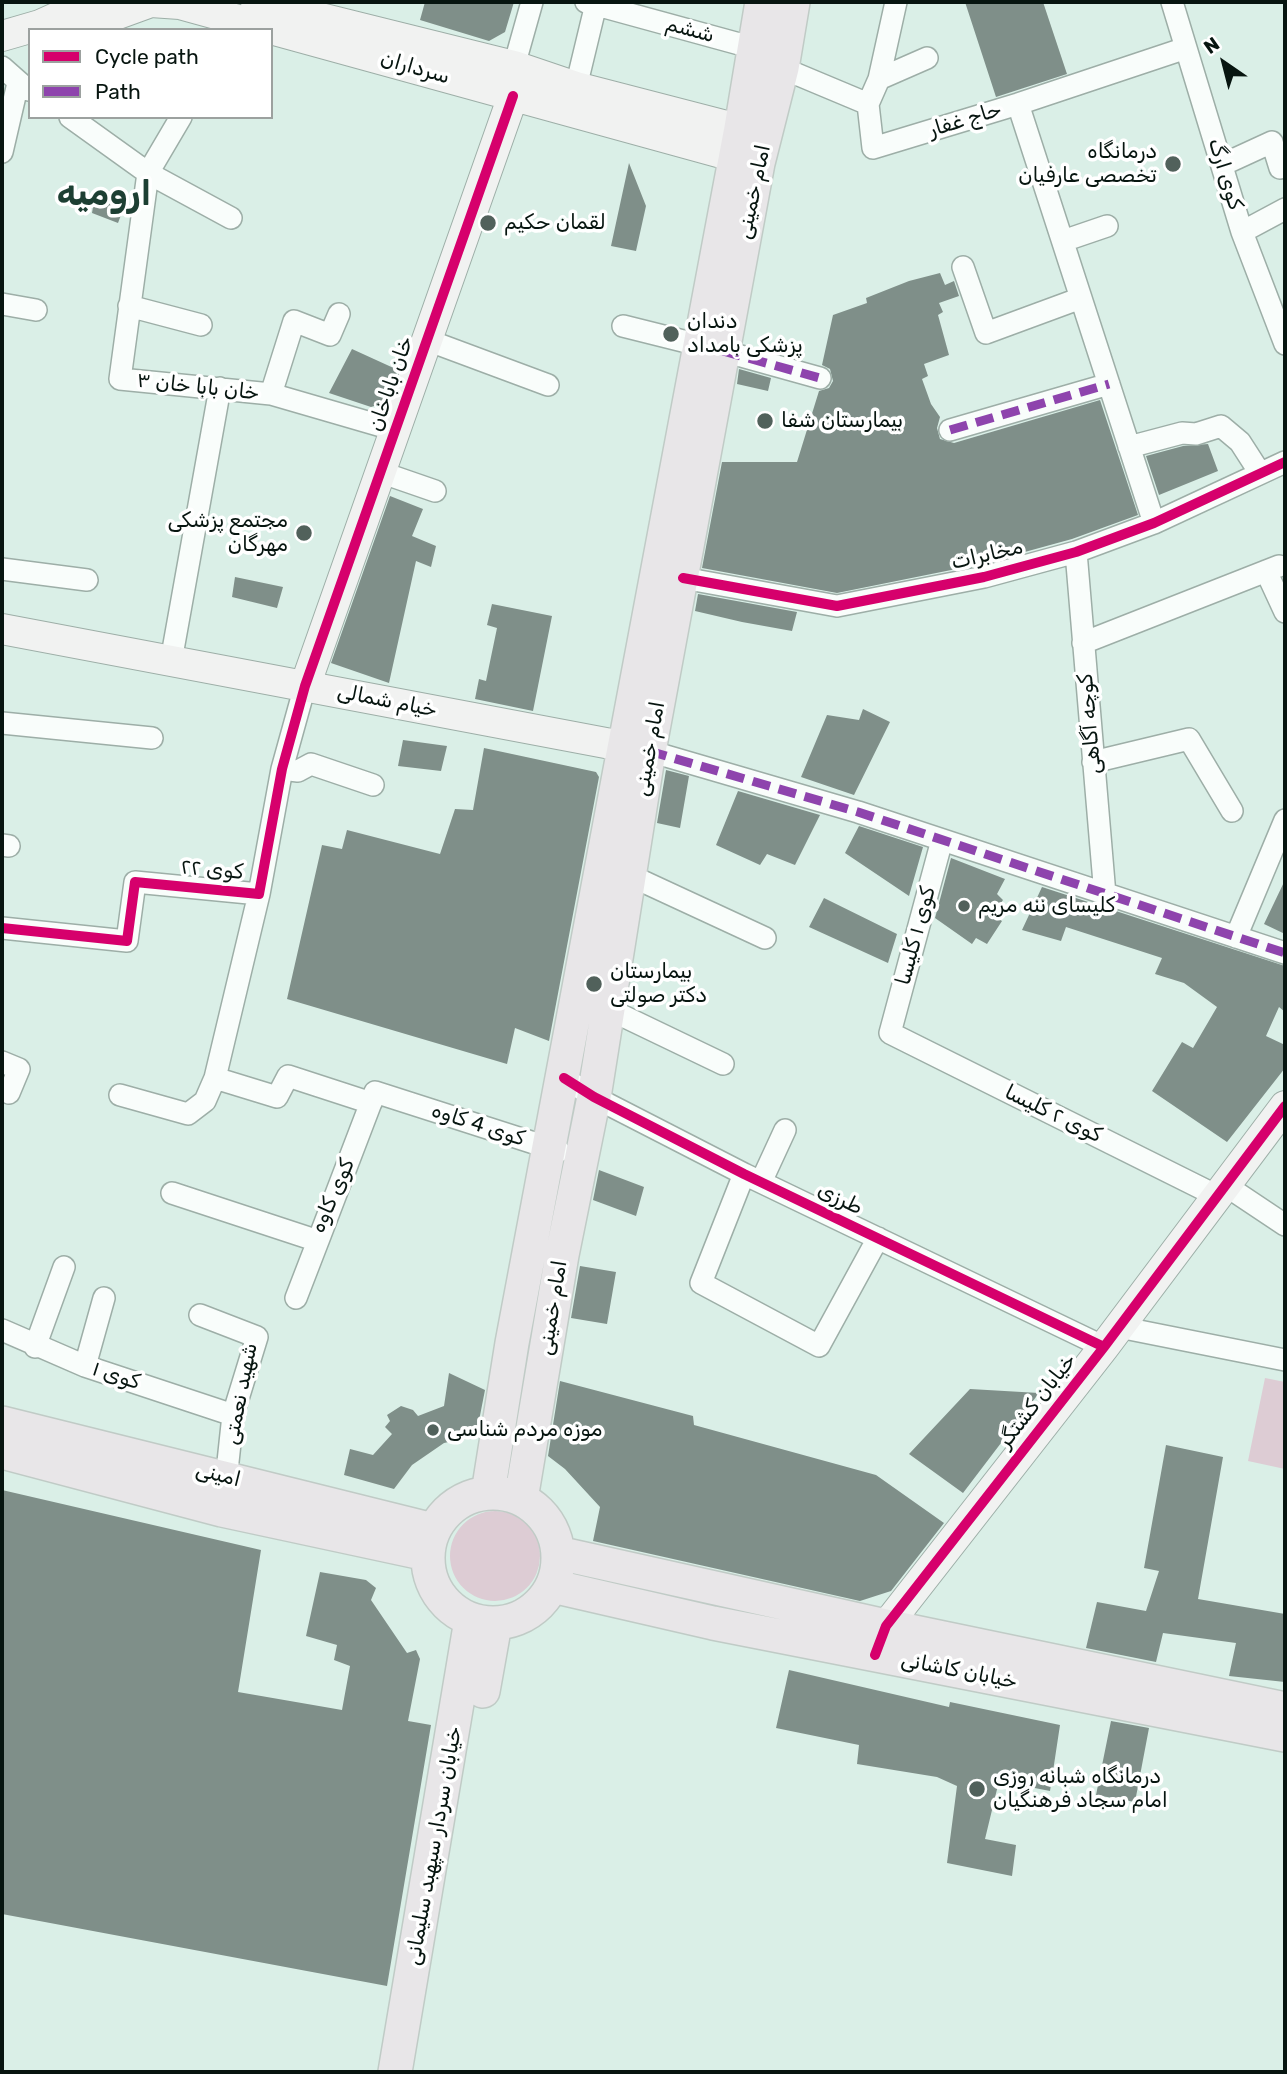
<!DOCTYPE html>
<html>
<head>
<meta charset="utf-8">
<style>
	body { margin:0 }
	#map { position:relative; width:1287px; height:2074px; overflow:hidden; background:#daefe7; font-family:Rubik,sans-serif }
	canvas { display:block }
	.frame { position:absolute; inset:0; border:4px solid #071510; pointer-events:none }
	.legend { position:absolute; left:28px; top:28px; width:245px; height:91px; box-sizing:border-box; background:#fff; border:2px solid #9ca19f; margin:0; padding:9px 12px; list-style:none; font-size:21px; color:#071510 }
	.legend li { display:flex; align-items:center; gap:14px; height:35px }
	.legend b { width:35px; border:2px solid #9ca19f }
	.north { position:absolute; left:1189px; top:28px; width:70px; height:70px; -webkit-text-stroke:5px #fff; paint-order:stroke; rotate:325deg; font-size:19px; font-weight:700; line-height:28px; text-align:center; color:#071510 }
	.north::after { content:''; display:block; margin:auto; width:24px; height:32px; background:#071510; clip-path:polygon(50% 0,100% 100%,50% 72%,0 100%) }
</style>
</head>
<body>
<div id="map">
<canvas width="1287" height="2074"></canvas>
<div class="frame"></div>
<ul class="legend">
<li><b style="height:9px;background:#d6006c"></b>Cycle path</li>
<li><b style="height:9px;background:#8e44ad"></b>Path</li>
</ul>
<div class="north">N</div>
</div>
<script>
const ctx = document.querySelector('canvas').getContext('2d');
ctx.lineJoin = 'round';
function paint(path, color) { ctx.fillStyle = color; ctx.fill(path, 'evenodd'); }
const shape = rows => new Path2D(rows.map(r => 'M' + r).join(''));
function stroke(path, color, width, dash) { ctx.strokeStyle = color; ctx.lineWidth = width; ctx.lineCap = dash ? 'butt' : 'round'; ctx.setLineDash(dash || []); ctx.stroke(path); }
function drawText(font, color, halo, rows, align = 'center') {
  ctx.font = font + ' Rubik,Cairo,sans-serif'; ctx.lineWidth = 7; ctx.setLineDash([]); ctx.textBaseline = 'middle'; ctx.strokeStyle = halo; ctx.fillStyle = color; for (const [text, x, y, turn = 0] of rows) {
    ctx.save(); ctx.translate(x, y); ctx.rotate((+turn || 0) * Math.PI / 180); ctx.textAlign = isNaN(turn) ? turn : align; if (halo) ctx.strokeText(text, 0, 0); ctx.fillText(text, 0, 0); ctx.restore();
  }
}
const green = shape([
	[1265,1378,1285,1382,1285,1469,1248,1461],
	'450 1556a45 45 0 1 1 90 0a45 45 0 1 1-90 0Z'
]);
const building = shape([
	[425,2,514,2,505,32,489,41,420,20],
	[965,2,1043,2,1067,74,996,97],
	[629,163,646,206,636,251,611,246],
	[95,195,124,207,118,223,92,213],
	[940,273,945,285,954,281,959,296,939,303,943,312,938,315,949,355,924,364,928,376,922,379,931,404,940,417,937,428,940,439,954,443,1100,400,1138,515,1072,539,981,564,837,593,702,568,722,462,797,462,819,391,829,388,833,381,830,369,822,365,833,315,867,303,866,298,909,281],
	[352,349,398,370,384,403,371,407,329,393],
	[739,369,771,378,768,391,737,384],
	[1208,444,1218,471,1159,495,1146,456,1183,446],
	[390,496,423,509,412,536,436,546,431,567,416,561,389,683,331,663],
	[235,577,283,587,277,608,232,597],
	[698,594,797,612,792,631,742,622,695,611],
	[492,604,552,616,533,711,475,699,479,679,486,681,497,628,487,625],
	[863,709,890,722,854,795,801,777,827,715,859,720],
	[403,740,447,746,441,771,398,766],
	[484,748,596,772,599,777,549,1041,515,1028,507,1064,287,999,322,845,342,849,347,830,440,854,455,809,473,810],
	[666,770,689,776,680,828,657,823],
	[738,791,820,815,795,865,767,854,760,865,716,845],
	[859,826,923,847,909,896,845,853],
	[951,858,1005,879,997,894,1003,900,992,915,1002,921,987,944,976,938,972,944,935,918],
	[1285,880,1285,934,1264,924],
	[1042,887,1285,966,1285,1012,1279,1007,1266,1036,1285,1045,1285,1068,1227,1142,1152,1091,1182,1042,1193,1048,1217,1007,1184,983,1155,974,1162,958,1066,927,1061,941,1022,930],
	[824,898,897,934,888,963,809,927],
	[599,1170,644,1187,636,1216,593,1200],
	[580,1266,616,1272,607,1324,571,1318],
	[449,1373,485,1390,476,1436,444,1443,412,1465,394,1489,344,1475,350,1449,373,1455,392,1434,385,1427,390,1421,387,1415,401,1406,413,1410,418,1416,444,1406],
	[560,1381,693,1416,694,1425,876,1475,944,1523,891,1591,860,1601,593,1541,600,1507,565,1469,548,1456],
	[970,1389,1039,1393,963,1493,909,1454],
	[1166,1445,1223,1457,1198,1599,1285,1614,1285,1682,1229,1676,1236,1643,1163,1633,1156,1662,1086,1648,1097,1602,1146,1611,1159,1571,1144,1568],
	[2,1490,261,1550,238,1692,342,1710,350,1666,334,1660,337,1645,306,1636,320,1572,366,1580,376,1588,371,1600,407,1653,416,1650,420,1659,408,1721,431,1725,387,1986,2,1914],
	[789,1670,949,1707,950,1702,1060,1725,1050,1791,999,1781,985,1839,1016,1845,1012,1876,947,1863,957,1786,937,1777,857,1764,859,1745,776,1728],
	[1111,1721,1149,1728,1135,1802,1096,1795]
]);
const street = shape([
	[586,2,754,48],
	[1172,2,1242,232,1285,344],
	[514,66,532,2],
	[2,67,28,90],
	[782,68,868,104,873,148,1018,104,1186,48],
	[879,79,927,58],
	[576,87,596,4],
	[868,104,879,79,896,2],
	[1018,104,1154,523],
	[70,117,148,173,231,218],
	[181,117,148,173,120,379,271,394,395,430],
	[2,152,18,83],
	[1222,165,1272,142,1280,168,1285,166],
	[1242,232,1285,209],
	[1063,241,1107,226],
	[963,267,986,333,1081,298],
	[2,304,36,310],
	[129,306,201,325],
	[623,326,699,345],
	[427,340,548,385],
	[723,351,820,378],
	[271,394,294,321,330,335,339,314],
	[950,430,1109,384],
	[1129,447,1182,433,1196,434,1221,426,1240,442,1260,473],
	[380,472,435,491],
	[1076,552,1105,895],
	[2,569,87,580],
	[1266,571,1285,612],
	[683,578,837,606,984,577,1076,552,1154,523,1285,462],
	[1083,643,1279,566],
	[171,661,220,388],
	[2,723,152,738],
	[649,751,858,812,1285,953],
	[1093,762,1189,739,1232,811],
	[282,769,298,771,311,764,373,785],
	[942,840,890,1033,1217,1196],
	[2,845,9,846],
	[629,875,765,938],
	[2,928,127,941,135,882,259,894,282,769,305,686],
	[1236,937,1285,820],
	[598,1004,723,1064],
	[2,1062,19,1069,9,1093],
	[215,1078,277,1097,288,1076,371,1103],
	[564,1078,594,1097,744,1174,1104,1347],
	[120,1095,188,1114,205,1101,215,1078,259,894],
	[744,1174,701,1283,819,1346,878,1238],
	[761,1182,785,1130],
	[1225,1185,1285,1225],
	[172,1193,318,1241,375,1092,559,1151],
	[296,1298,318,1241],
	[200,1315,257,1337,233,1415,225,1490],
	[1119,1327,1285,1360],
	[2,1330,85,1366,233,1415],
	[35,1347,64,1267],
	[85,1366,104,1298]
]);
const secondary = shape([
	[256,2,514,66,576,87,765,136],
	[74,30,151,2,180,4,758,163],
	[2,36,40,25,91,2],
	[2,629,648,751],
	[305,686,513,96],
	[879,1645,886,1626,1104,1347,1285,1106]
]);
const primary = shape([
	[2,1423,433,1530],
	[2,1452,222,1510,427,1554],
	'428 1558a65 65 0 1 1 130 0a65 65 0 1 1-130 0Z',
	[488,1493,512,1343,741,128,762,2],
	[521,1499,562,1255,594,1097,649,751,758,163,782,68,793,2],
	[558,1553,886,1626,1285,1709],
	[552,1586,713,1623,1285,1735],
	[483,1691,495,1624],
	[395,2072,471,1620]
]);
const quiet = shape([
	[723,351,820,378],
	[950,430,1109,384],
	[649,751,858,812,1285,953]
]);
const cycleway = shape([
	[683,578,837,606,984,577,1076,552,1154,523,1285,462],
	[2,928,127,941,135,882,259,894,282,769,305,686,513,96],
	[564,1078,594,1097,744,1174,1104,1347],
	[875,1655,886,1626,1104,1347,1285,1106]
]);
const markers = [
	[1173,164,9,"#51615b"],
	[488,223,9,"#51615b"],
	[671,334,9,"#51615b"],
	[765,421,9,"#51615b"],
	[304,533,9,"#51615b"],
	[964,906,7,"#51615b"],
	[594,984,9,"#51615b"],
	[433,1430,7,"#51615b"],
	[977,1789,9,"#51615b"]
];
const streetNames = [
	["ششم",690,30,15],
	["سرداران",415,68,16],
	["حاج غفار",965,120,-17],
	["کوی ارگ",1225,174,73],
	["امام خمینی",754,192,-78],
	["خان باباخان",391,384,-71],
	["خان بابا خان ۳",198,387,6],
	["مخابرات",987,555,-13],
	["خیام شمالی",387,701,11],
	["کوچه آگاهی",1090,724,-95],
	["امام خمینی",650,749,-80],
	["کوی ۲۲",212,870,5],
	["کوی ۱ کلیسا",916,936,-75],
	["کوی ۲ کلیسا",1053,1114,26],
	["کوی 4 کاوه",478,1125,18],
	["کوی کاوه",333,1196,-66],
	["طرزی",840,1199,26],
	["امام خمینی",553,1308,-81],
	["کوی ۱",116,1376,18],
	["شهید نعمتی",241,1394,-79],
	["خیابان کشتگر",1037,1401,-52],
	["امینی",218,1475,14],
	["خیابان کاشانی",959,1671,11],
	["خیابان سردار سپهبد سلیمانی",434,1846,-80]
];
const poiNames = [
	["درمانگاه",1157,152,"right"],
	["تخصصی عارفیان",1157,176,"right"],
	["لقمان حکیم",504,223],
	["دندان‌",687,322],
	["پزشکی بامداد",687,346],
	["بیمارستان شفا",781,421],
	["مجتمع پزشکی",288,521,"right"],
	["مهرگان",288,545,"right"],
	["کلیسای ننه مریم",978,906],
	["بیمارستان",610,972],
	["دکتر صولتی",610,996],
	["موزه مردم شناسی",447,1430],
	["درمانگاه شبانه روزی",993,1777],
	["امام سجاد فرهنگیان",993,1801]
];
const townNames = [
	["ارومیه",104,195]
];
paint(green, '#ddccd4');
paint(building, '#7f8f89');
stroke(street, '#9daea7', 24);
stroke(secondary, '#9daea7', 32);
stroke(primary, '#c0cbc6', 36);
stroke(street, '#f9fdfb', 21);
stroke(secondary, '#f1f2f1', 30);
stroke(primary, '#e8e6e8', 33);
stroke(quiet, '#8e44ad', 9, [18, 9]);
stroke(cycleway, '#d6006c', 10);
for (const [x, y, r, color] of markers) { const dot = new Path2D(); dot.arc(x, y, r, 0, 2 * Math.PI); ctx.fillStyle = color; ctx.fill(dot); stroke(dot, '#fff', 2.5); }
drawText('21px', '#071510', '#fff', streetNames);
drawText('21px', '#071510', '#fff', poiNames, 'left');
drawText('bold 35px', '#1d3f33', '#fff', townNames);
</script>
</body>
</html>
